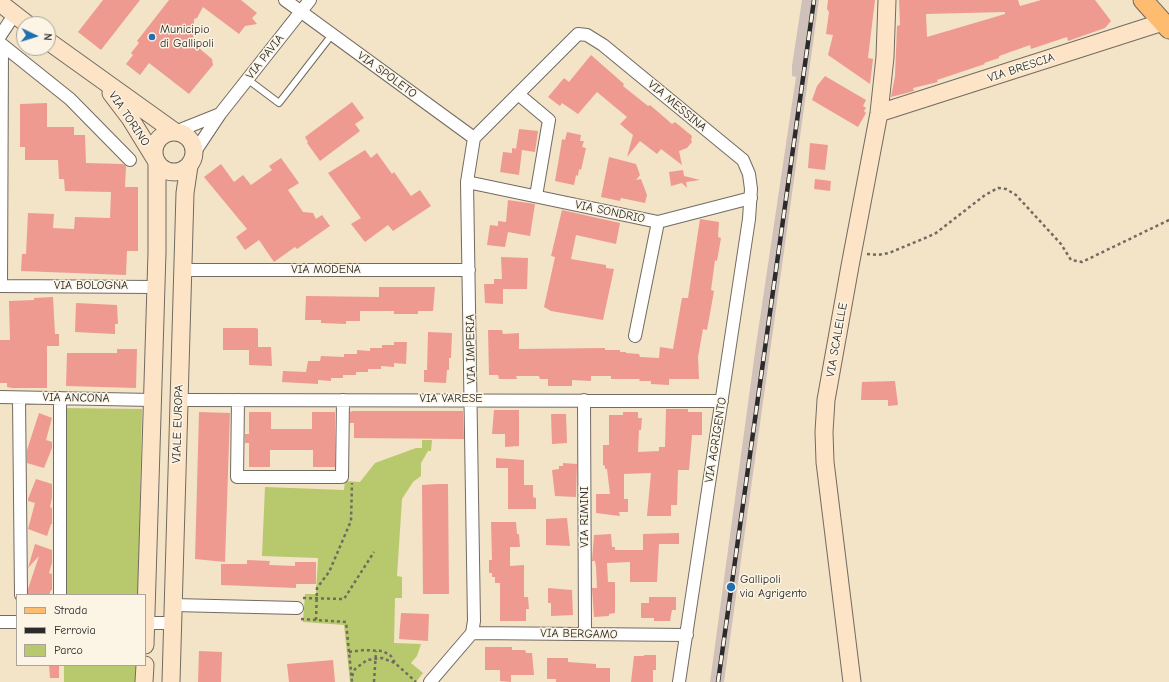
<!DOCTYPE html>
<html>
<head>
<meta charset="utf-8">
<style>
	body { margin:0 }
	#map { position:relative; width:1169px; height:682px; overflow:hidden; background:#f3e3c7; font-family:"Comic Neue",sans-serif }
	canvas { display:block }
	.legend { position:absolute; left:16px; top:594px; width:130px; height:72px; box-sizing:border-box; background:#fcf5e5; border:1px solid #a8a49b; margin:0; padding:5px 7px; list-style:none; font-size:12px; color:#2b2b2b }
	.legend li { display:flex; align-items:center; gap:8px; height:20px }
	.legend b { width:20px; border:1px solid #a8a49b }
	.north { position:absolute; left:16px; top:16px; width:40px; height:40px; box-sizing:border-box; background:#fcf5e5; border:1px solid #a8a49b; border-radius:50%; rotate:94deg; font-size:11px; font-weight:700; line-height:16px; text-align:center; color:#2b2b2b }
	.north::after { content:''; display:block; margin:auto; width:14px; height:18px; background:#1f6fb2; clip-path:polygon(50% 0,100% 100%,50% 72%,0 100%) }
</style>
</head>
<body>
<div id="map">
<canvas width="1169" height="682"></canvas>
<ul class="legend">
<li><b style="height:5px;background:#fdbc70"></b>Strada</li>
<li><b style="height:5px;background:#2b2b2b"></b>Ferrovia</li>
<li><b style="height:11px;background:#b7c96c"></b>Parco</li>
</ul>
<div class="north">N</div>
</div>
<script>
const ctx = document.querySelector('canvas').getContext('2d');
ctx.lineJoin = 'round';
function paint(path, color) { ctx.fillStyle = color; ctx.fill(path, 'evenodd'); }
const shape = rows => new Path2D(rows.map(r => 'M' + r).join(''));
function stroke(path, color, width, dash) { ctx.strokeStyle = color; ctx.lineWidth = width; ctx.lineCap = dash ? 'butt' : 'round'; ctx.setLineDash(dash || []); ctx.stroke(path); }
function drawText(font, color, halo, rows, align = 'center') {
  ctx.font = font + ' "Comic Neue",sans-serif'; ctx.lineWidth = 3; ctx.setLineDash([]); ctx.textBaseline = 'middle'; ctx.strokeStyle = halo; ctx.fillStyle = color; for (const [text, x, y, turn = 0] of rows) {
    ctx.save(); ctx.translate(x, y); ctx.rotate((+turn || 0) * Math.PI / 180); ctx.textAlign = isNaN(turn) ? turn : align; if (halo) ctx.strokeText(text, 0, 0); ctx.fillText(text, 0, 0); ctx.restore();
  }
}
const industrial = shape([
	[802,0,819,0,724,682,710,682,756,345,796,77,792,76,792,66]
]);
const green = shape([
	[62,408,142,409,138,595,62,595],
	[422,440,432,440,431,451,428,451,421,463,421,476,413,482,402,499,397,576,402,577,402,598,395,598,394,643,421,644,417,656,411,663,423,673,416,682,350,682,344,625,303,622,305,594,316,594,318,558,262,556,265,487,344,490,345,481,360,482,375,463,416,448,422,448],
	[64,665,136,665,135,682,64,682]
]);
const building = shape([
	[103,0,140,0,101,50,78,32],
	[169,0,241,0,257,13,252,18,257,24,245,26,239,34,203,7,197,18,194,19,193,43,212,59,213,65,189,94,149,63,140,75,126,64,133,55,131,53,139,43,137,41],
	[828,0,875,0,868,58,873,59,870,84,828,55,833,35,826,34,829,12,827,9],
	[899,0,1018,0,1020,6,1041,0,1095,0,1111,21,1105,28,1068,41,1067,37,1031,49,1030,45,999,56,999,58,984,63,985,64,937,80,938,82,913,88,914,91,891,97,895,76,897,26,900,25],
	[1005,12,1005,14,927,37,926,14],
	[591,55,624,84,623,86,648,106,650,105,672,124,675,122,692,136,691,140,692,142,687,148,679,151,682,165,661,149,657,154,640,141,627,157,633,135,620,124,627,117,597,92,578,114,562,103,560,106,548,97,564,78,569,82],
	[825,76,866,100,863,106,866,108,864,111,866,113,858,127,812,100,817,86],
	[352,102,364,118,355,124,360,131,320,161,307,143,308,142,305,137],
	[47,103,47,127,74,127,74,135,85,135,86,163,123,164,126,166,125,187,138,187,138,251,127,251,126,275,21,271,22,254,26,254,28,213,54,214,53,228,74,229,75,217,110,218,111,192,65,191,64,179,59,179,58,160,25,160,25,147,20,147,20,104],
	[519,129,538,131,535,152,516,149],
	[567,132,581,135,580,141,584,141,582,147,586,148,581,170,579,169,578,176,576,175,574,185,555,181,561,146,562,139,565,140],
	[810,143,828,145,825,170,808,168],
	[512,148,522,150,519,175,500,172,503,152,512,153],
	[365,150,371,158,377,153,392,174,394,172,411,196,420,190,431,206,393,231,388,225,365,242,351,224,361,218,328,173],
	[609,157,636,164,640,175,636,180,641,179,647,195,645,203,621,198,620,201,601,197],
	[281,158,299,183,288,190,303,212,313,213,316,219,322,215,330,226,297,249,295,247,274,262,259,240,245,250,236,237,247,229,204,177,221,164,234,182,243,175,251,185,272,170,269,166],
	[683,170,684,176,700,180,686,182,687,188,682,183,671,186,669,172],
	[815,179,831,181,830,191,814,189],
	[508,200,535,204,530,236,508,232,505,247,487,245,490,225,498,226,498,221,506,222],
	[562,210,620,223,616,244,576,235,571,259,606,265,606,268,614,269,603,320,551,311,544,307,555,257,551,256],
	[700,219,719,222,718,237,721,238,717,261,715,260,711,290,714,291,707,330,703,329,698,357,699,379,669,379,669,385,651,384,651,381,639,381,640,379,611,379,611,376,591,376,591,381,572,380,572,386,548,386,548,379,540,379,539,376,516,376,517,379,499,379,498,375,489,375,488,330,502,330,503,334,519,333,519,349,605,348,605,350,620,350,620,352,626,352,626,353,639,354,640,357,659,358,660,347,673,349,682,298,688,298],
	[501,257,528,258,527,289,503,289,503,304,485,303,484,284,494,284,494,279,502,279],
	[379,287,435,287,433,311,418,311,418,314,394,314,394,311,360,311,360,321,346,321,346,324,321,323,321,320,305,320,306,296,379,297],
	[53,297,55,334,59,334,59,346,47,346,47,388,12,388,7,387,7,383,0,383,0,340,10,340,9,301,34,300,34,298],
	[76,303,117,305,118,324,115,324,115,334,75,332],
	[223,328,256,328,258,329,258,347,271,347,272,366,249,365,249,350,223,350],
	[428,332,452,333,451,358,449,358,449,370,447,370,446,383,424,382,424,370,427,370],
	[394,342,407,342,406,364,394,363,394,367,381,366,381,369,368,369,368,372,356,372,356,375,343,375,343,378,331,378,331,381,318,380,318,384,282,382,283,371,306,372,308,361,320,361,321,356,344,357,344,354,357,354,357,350,370,351,370,348,382,348,382,345,394,345],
	[117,349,137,349,136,388,66,386,67,353,117,353],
	[895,381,898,405,888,406,888,400,861,400,862,382],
	[666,409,688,409,688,412,702,412,702,435,692,435,689,470,678,470,677,505,671,505,671,516,647,516,651,473,624,474,624,499,628,499,628,512,619,512,620,516,596,513,596,494,610,494,607,469,605,469,605,466,603,465,603,445,609,445,609,415,623,415,623,412,638,412,638,418,642,418,641,430,639,430,638,452,659,451,659,447,665,447],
	[494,410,519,410,519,446,505,447,505,434,492,434],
	[353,411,463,411,464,439,354,438,354,423,350,423,350,412],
	[199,412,230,413,225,562,195,559],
	[249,412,271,412,271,429,312,429,312,412,335,412,335,467,313,467,313,450,270,450,270,467,249,467,249,443,245,443,245,434,249,434],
	[39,413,52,418,46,440,52,442,52,448,44,468,27,463,27,450],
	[551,414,566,414,567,443,552,444],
	[496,458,524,460,524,485,533,485,533,497,536,498,536,509,508,509,508,468,496,468],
	[563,463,577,464,576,497,555,496,552,470,559,469,559,466,563,466],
	[36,479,52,484,52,498,50,507,52,508,52,524,51,524,47,536,28,529,35,503,28,501,28,499],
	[437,484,448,484,449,594,423,594,422,485],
	[567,518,570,546,546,545,546,519],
	[491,522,516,522,517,534,519,534,520,547,510,547,510,566,524,565,524,597,528,597,529,609,526,609,526,621,500,621,500,583,495,583,495,577,492,577,492,573,489,573,489,560,492,560],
	[679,533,679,544,659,544,657,582,630,582,630,562,607,563,608,582,615,582,615,613,609,614,609,616,594,617,592,588,597,588,596,567,595,561,592,561,594,535,611,534,612,547,615,547,615,550,643,550,643,534],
	[35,544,52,550,52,563,49,573,52,574,52,590,51,590,49,595,28,595,28,589,39,556,28,568],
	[247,560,270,561,269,565,295,566,295,562,316,562,316,584,296,584,296,588,221,585,221,564,247,564],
	[548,588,572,590,573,615,551,616,551,603,548,603],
	[649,597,676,597,676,610,672,610,670,621,654,621,654,618,641,618,641,603,649,603],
	[401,613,429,614,428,641,399,639],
	[485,647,512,647,512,650,525,650,526,653,532,653,534,675,511,675,511,682,500,681,500,670,485,670],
	[199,651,222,652,221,682,198,682],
	[644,655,656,655,656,670,653,670,653,682,631,682,634,656,644,656],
	[547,658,568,658,568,662,596,664,596,668,610,668,610,682,556,682,556,679,547,679],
	[333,660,335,682,289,682,287,664],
	[49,665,59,665,59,678,50,678]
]);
const path = shape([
	[867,254,878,255,889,253,925,238,936,233,985,195,998,188,1006,189,1016,195,1061,244,1071,260,1082,262,1169,220],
	[303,598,344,599,374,552],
	[301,619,346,622,352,682],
	[316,620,317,588,329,572,351,521,352,483],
	[349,652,364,650,383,651,391,656,395,663,416,682],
	[352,676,355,669,367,660,382,658,395,663],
	[374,682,376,651]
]);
const lane = shape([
	[247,79,279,103,331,36]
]);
const street = shape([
	[285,0,474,138],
	[0,36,14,15],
	[0,43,70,99,130,160],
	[518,94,549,120,536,196],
	[175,132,220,114],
	[474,138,578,34,587,35,603,45,743,160,749,174,751,189,749,219,679,682],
	[194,153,220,114,310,0],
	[467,182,658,222,751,198],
	[183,270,469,270],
	[0,286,155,287],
	[1,286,2,45],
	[635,336,658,222],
	[0,397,152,400],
	[19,398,21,595],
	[179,400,722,401],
	[238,400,237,477,342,477,343,400],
	[584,400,585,634],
	[60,595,60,398],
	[174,605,297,608],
	[0,622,17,622],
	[145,623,173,623],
	[472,633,687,635],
	[430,682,472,633,474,621,467,182,474,138]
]);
const secondary = shape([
	[0,3,27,24],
	[48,41,175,132],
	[111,93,130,118,154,157],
	[879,113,1163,22],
	'154 152a20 20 0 1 1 40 0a20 20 0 1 1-40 0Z',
	[145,645,157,252,157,163],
	[144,682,145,665],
	[171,682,185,193,189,166],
	[852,682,825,462,824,432,826,400,850,266,879,113,885,57,887,0]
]);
const primary = shape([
	[1143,0,1169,29]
]);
const rail = shape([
	[718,682,814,0]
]);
const markers = [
	[152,37,4,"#1f6fb2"],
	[731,587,5,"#1f6fb2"]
];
const poiNames = [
	["Municipio",160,30],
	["di Gallipoli",160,44],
	["Gallipoli",740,580],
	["via Agrigento",740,594]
];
const streetNames = [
	["VIA PAVIA",265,57,-52],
	["VIA BRESCIA",1021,68,-18],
	["VIA SPOLETO",387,75,36],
	["VIA MESSINA",677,106,40],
	["VIA TORINO",129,119,56],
	["VIA SONDRIO",610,212,12],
	["VIA MODENA",326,270],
	["VIA BOLOGNA",91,286],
	["VIA SCALELLE",837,340,-80],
	["VIA IMPERIA",471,349,-91],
	["VIA ANCONA",76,398,1],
	["VIA VARESE",451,399],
	["VIALE EUROPA",178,424,-88],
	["VIA AGRIGENTO",716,440,-81],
	["VIA RIMINI",585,517,-90],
	["VIA BERGAMO",579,634,1]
];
paint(industrial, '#cfc0ba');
paint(green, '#b7c96c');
paint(building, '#ee9a91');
stroke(lane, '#716b62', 8);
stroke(street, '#716b62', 14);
stroke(secondary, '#716b62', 19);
stroke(primary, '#716b62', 21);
stroke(path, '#716b62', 2.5, [3, 3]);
stroke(lane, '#fff', 6);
stroke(street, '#fff', 12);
stroke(secondary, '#fee4c6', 17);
stroke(primary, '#fdbc70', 19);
stroke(rail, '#2b2b2b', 4.5);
stroke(rail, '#fcf5e5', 3, [9]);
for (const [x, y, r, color] of markers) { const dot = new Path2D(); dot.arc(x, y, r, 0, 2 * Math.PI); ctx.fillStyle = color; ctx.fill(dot); stroke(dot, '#fcf5e5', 1.5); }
drawText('12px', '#2b2b2b', '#fcf5e5', poiNames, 'left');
drawText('12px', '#2b2b2b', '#fcf5e5', streetNames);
</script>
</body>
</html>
